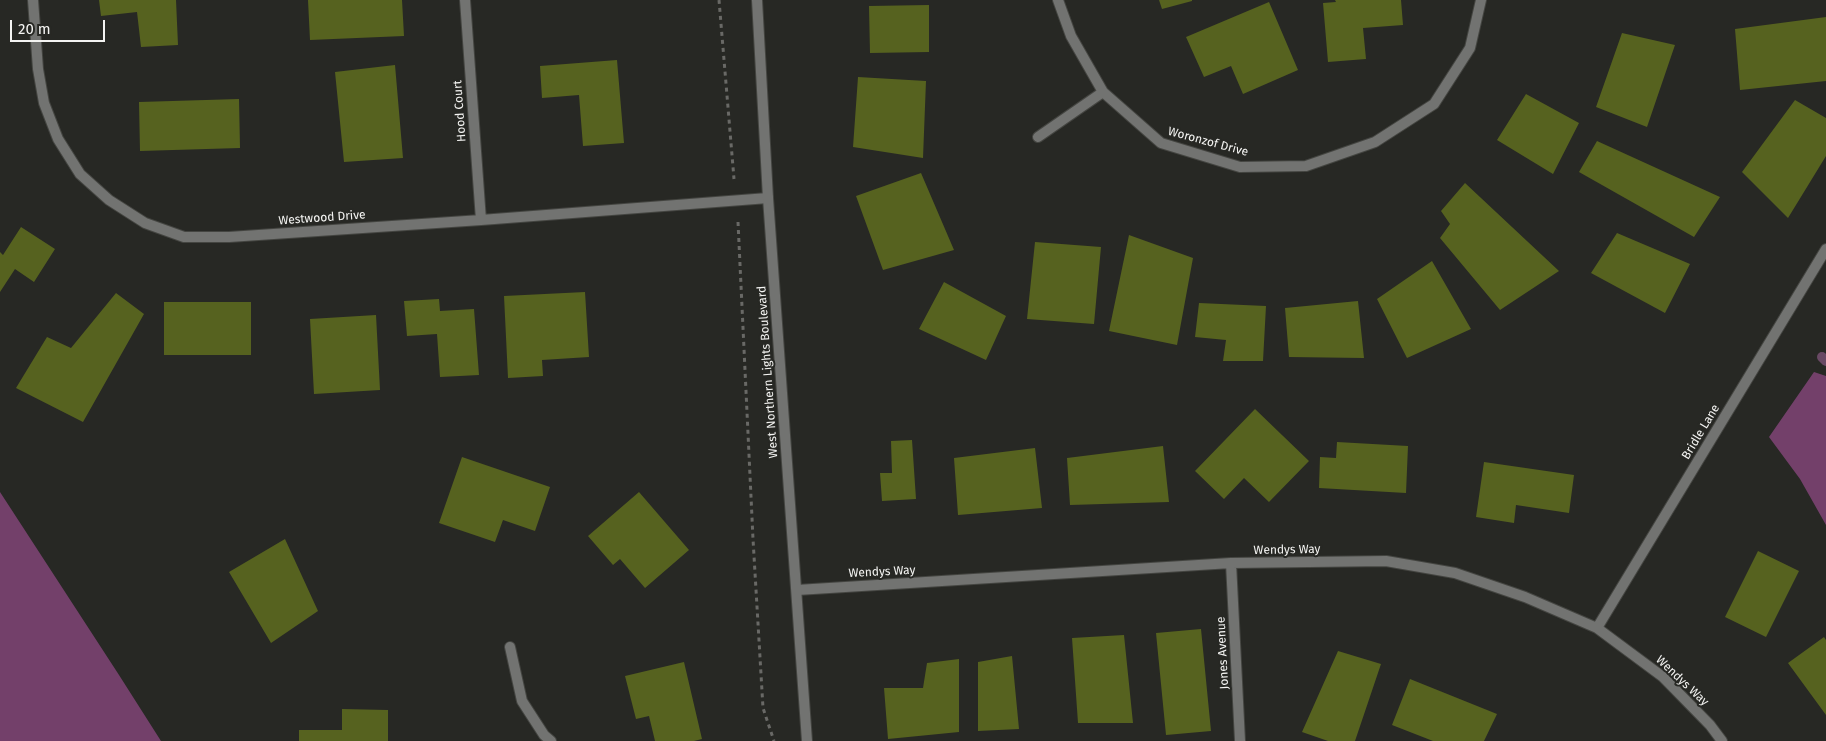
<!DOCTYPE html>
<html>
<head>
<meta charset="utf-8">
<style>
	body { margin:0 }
	#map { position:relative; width:1826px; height:741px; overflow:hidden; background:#272824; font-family:"Fira Sans",sans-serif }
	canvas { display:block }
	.scale { position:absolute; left:10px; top:20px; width:95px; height:22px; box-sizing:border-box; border:2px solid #f4f4f2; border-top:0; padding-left:6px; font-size:15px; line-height:18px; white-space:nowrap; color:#f4f4f2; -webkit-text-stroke:4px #272824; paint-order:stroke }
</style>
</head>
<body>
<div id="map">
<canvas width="1826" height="741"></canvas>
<div class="scale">20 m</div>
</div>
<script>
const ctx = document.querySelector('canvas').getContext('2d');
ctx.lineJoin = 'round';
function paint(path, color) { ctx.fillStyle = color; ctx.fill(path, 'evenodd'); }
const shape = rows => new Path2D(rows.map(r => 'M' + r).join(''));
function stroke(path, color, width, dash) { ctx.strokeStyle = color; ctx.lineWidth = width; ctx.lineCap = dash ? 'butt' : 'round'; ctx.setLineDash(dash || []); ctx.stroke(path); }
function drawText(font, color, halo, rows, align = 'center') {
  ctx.font = font + ' "Fira Sans",sans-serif'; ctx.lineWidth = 4; ctx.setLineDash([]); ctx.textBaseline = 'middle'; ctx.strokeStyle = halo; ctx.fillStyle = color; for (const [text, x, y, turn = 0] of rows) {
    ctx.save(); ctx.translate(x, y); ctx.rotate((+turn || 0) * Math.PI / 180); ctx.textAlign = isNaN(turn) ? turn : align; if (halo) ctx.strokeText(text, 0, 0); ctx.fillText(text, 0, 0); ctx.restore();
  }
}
const forest = shape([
	[1814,372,1826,376,1826,525,1800,479,1769,437],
	[0,492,119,675,161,741,0,741]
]);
const stream = shape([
	[1822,357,1826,361]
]);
const building = shape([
	[99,0,176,0,178,45,141,47,137,12,101,16],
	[308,0,402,0,404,36,310,40],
	[1159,0,1192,0,1192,1,1162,9],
	[1335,0,1401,0,1403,25,1363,28,1366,59,1328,62,1323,3,1336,2],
	[1269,2,1298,70,1243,94,1231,66,1204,77,1186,37],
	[929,5,929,52,870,53,869,6],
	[1826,17,1826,81,1740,90,1735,29],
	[1622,33,1675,45,1647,127,1596,107],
	[617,60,624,143,583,146,579,95,542,98,540,66],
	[395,65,403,158,344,162,335,72],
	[858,77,926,81,923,158,853,147],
	[1526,94,1579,123,1553,174,1497,140],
	[239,99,240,148,140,151,139,102],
	[1795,100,1826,118,1826,156,1788,218,1742,172],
	[1597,141,1720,197,1694,237,1579,172],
	[921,173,954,250,883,270,856,196],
	[1465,183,1559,271,1500,310,1440,238,1450,224,1441,211],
	[21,227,55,249,34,282,15,269,0,292,0,252,3,255],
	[1617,233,1690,264,1665,313,1591,273],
	[1129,235,1193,258,1177,345,1109,331],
	[1035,242,1101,247,1094,324,1027,319],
	[1432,261,1471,329,1407,358,1377,299],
	[944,282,1006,316,986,360,919,329],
	[585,292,589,357,542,360,543,376,508,378,504,296],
	[116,293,144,314,83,422,16,388,47,337,71,348],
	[439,299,440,311,474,309,479,375,440,377,437,334,407,336,404,301],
	[1358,301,1364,358,1289,357,1285,308],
	[164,302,251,302,251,355,164,355],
	[1199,303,1266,306,1263,361,1223,361,1226,340,1195,337],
	[376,315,380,390,314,394,310,319],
	[1255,409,1309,461,1269,502,1244,478,1224,499,1195,471],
	[912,440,916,499,882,501,880,473,892,473,891,441],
	[1337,442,1408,446,1406,493,1319,488,1320,457,1336,458],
	[1163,446,1169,502,1070,505,1067,458],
	[1035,448,1042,508,958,515,954,458],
	[462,457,550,487,535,531,503,520,495,542,439,523],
	[1484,462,1574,475,1569,513,1516,505,1514,523,1476,517],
	[639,492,689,550,645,588,620,559,613,565,588,536],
	[285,539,318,611,271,643,229,572],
	[1758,551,1799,571,1766,637,1725,617],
	[1201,629,1211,731,1166,735,1156,633],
	[1124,635,1133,723,1078,723,1072,638],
	[1824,637,1826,640,1826,715,1788,663],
	[1338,651,1381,664,1355,741,1328,741,1302,732],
	[1012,656,1019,729,978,731,978,662],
	[959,659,959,732,888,739,884,688,923,688,927,663],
	[684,662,702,739,694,741,655,741,649,716,636,719,625,676],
	[1410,679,1497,714,1484,741,1433,741,1392,725],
	[342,709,388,710,388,741,299,741,299,730,342,730]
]);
const path = shape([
	[719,0,734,179],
	[738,222,753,539,763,708,774,741]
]);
const minor = shape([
	[33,0,38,69,44,103,58,139,80,174,109,200,145,223,184,237,229,237,481,220,768,198],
	[465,0,481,220],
	[1058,0,1071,36,1103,92,1161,143,1240,167,1306,166,1375,142,1434,104,1470,48,1481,0],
	[1038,137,1103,92],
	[1231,563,1240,741],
	[797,590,1231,563,1386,561,1455,573,1525,597,1597,628,1663,677,1710,725,1722,741],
	[1597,628,1826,249],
	[510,647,522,701,544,735,551,741]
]);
const tertiary = shape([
	[757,0,768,198,807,741]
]);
const streetNames = [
	["Hood Court",460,111,-94],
	["Woronzof Drive",1208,142,15],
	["Westwood Drive",322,218,-4],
	["West Northern Lights Boulevard",768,372,-94],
	["Bridle Lane",1701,432,-59],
	["Wendys Way",1287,550,-1],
	["Wendys Way",882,572,-3],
	["Jones Avenue",1223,653,-93],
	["Wendys Way",1682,681,43]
];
paint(forest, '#73406a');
stroke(stream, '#694964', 10);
paint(building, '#56621f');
stroke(minor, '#444541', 12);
stroke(tertiary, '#444541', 12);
stroke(path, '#696966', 3, [4, 4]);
stroke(minor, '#727371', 10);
stroke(tertiary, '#727371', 10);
drawText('12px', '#f4f4f2', '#272824', streetNames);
</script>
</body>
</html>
